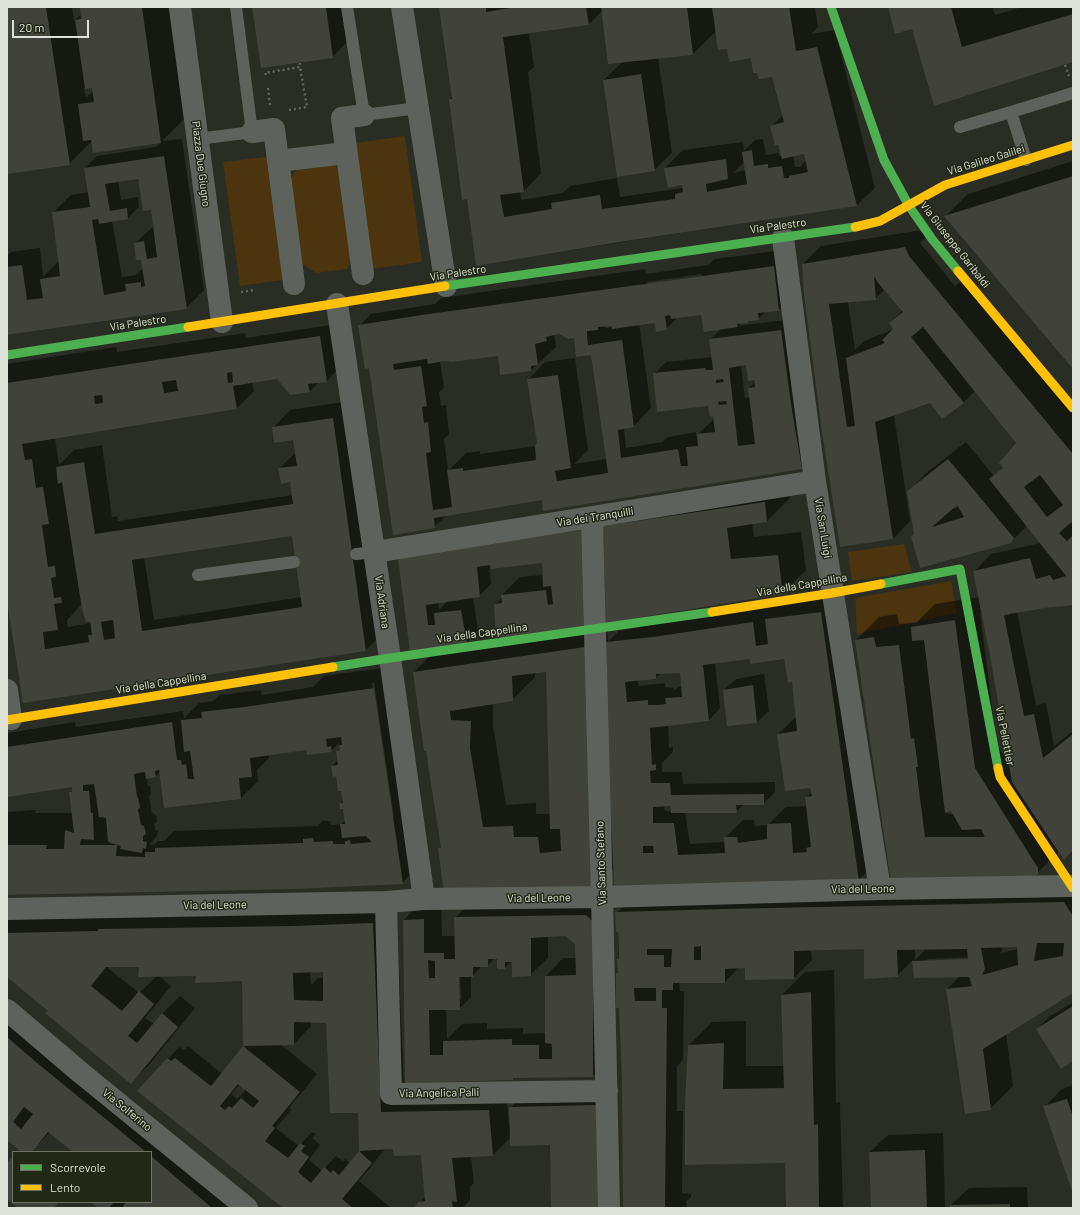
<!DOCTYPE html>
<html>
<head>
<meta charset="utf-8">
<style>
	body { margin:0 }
	#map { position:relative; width:1080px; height:1215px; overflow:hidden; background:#2a2d23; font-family:Barlow,sans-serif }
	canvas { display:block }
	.frame { position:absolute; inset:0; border:8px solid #dee2d6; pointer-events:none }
	.legend { position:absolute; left:12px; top:1151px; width:140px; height:52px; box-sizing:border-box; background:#212815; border:1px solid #6d7262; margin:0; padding:5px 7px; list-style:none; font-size:12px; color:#dee2d6 }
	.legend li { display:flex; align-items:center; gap:8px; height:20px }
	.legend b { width:20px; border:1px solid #6d7262 }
	.scale { position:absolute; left:12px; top:20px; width:77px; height:18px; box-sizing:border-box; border:2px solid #dee2d6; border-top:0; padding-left:5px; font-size:12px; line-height:14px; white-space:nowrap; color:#dee2d6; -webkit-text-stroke:3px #212815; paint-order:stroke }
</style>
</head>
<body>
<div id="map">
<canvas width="1080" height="1215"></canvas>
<div class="frame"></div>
<ul class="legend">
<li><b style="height:5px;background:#4caf50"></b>Scorrevole</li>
<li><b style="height:5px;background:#ffc107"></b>Lento</li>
</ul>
<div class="scale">20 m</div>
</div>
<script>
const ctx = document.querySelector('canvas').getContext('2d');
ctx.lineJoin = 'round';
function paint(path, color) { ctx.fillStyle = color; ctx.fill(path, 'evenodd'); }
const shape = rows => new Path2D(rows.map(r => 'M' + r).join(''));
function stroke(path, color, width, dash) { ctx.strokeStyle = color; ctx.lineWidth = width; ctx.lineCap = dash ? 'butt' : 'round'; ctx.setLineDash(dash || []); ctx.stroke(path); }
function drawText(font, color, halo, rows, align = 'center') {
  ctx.font = font + ' Barlow,sans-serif'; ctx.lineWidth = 3; ctx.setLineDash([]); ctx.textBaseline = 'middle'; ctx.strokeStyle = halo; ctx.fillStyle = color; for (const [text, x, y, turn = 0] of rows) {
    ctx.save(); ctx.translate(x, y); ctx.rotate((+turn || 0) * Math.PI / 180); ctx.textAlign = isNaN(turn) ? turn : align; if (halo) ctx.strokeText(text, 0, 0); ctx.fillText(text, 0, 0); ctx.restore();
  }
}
const green = shape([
	[405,136,422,262,364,270,348,144],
	[273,156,289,279,240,286,223,162],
	[328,159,347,177,355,253,347,269,316,273,296,260,286,187,301,162],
	[904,544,912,572,852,581,848,552],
	[951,581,957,613,857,634,855,598]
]);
const shadow = shape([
	[7,7,72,7,74,21,82,14,81,7,168,7,184,119,162,141,182,139,204,290,186,308,7,335,7,256,11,252,40,248,43,277,59,261,53,213,71,195,89,192,85,168,97,156,156,147,161,142,92,141,69,164,7,173],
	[93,86,94,90,86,98,84,88],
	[138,178,151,209,154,226,135,243,142,258,143,268,136,275,122,277,112,221,128,218,139,207,138,197,121,200,118,181],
	[253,7,352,7,355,34,332,57],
	[440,7,815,7,818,27,811,34,835,30,875,188,857,205,477,265,468,198,450,99,452,97],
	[602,11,622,62,604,80,654,170,672,153,658,58,693,54,716,31,728,48,752,57,773,76,783,115,771,127,782,156,779,156,779,153,766,155,763,139,755,140,744,151,743,142,683,150,665,168,684,186,682,188,620,197,617,178,570,186,563,193,521,200,520,191,524,191,541,173,528,72,534,67,529,33,588,25],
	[805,153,806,160,800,167,795,167,793,155],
	[744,162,746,170,733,173],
	[889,7,992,7,995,15,1022,7,1073,7,1073,61,934,105,913,28],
	[1073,161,1073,367,946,216,968,194],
	[922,230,926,237,920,243,955,286,962,281,1073,406,1073,604,1017,612,1036,705,1046,703,1054,746,1073,731,1073,850,1059,851,1032,878,892,881,856,640,879,617,897,614,899,624,916,623,935,604,979,597,974,572,991,554,1041,543,1027,526,1011,542,915,534,909,491,926,473,966,442,994,476,1003,467,1017,443,975,391,964,402,942,417,930,401,894,415,910,521,893,539,841,546,803,264,821,246],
	[885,289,903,310,890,323,894,329,864,341,855,350,848,302,875,299],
	[957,503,959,507,949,510],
	[980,613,982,613,991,656,1010,765,997,745],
	[1009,613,1009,615,995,617],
	[952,810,954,814,948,814,947,811],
	[791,249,796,293,779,310,765,312,758,319,750,319,747,322,741,323,738,326,793,319,819,451,801,469,544,510,543,499,447,515,434,527,370,367,359,326,371,314,435,304,441,298,645,269,646,274,708,265,715,259],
	[701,274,701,276,647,284,647,282],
	[702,313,721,329,710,340,712,357,666,362,654,374,709,405,715,418,696,436,696,432,668,437,662,442,626,448,624,428,634,426,651,408,639,323,656,321,666,329,678,317],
	[605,325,613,325,613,327,605,328],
	[560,333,575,337,592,354,607,459,574,464,588,450,575,358,545,362,528,380,538,443,536,446,480,454,480,451,466,453,448,471,444,439,449,434,446,405,441,406,439,392,444,388,440,361,499,354,531,370,556,347,554,334],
	[747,364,755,382,749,388,750,397,745,398,741,365],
	[331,325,338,369,327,381,319,382,309,392,278,378,252,382,254,391,236,409,55,438,59,465,74,450,102,445,112,517,117,516,118,521,293,495,291,481,280,468,296,452,294,439,273,428,290,410,350,401,378,638,366,650,24,702,7,594,7,364,116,347,117,352,245,333,246,338],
	[293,534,302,597,154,620,144,557],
	[82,604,91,623,68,627,67,620],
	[787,480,790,498,767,521,752,523,754,537,801,532,806,570,783,593,604,594,605,607,495,605,502,597,502,595,520,577,543,575,542,562,489,563,491,584,479,596,473,597,478,631,467,642,411,651,399,558],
	[448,601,439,610,438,602],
	[843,589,882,858,859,880,614,869,594,889,439,849,442,846,414,672,437,649,607,624,608,642,619,631],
	[784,657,793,681,797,716,778,734,811,787,812,792,806,798,807,806,786,807,768,825,755,826,754,820,743,820,725,838,726,842,690,844,685,812,736,812,744,804,763,804,775,792,775,782,683,784,682,772,662,772,662,763,673,752,673,747,669,748,668,724,709,720,720,708,715,663,751,658],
	[547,671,551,814,536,814,536,803,506,805,493,725,493,703,512,700,535,677,535,672],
	[681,672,682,686,678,687,675,690,674,688,665,687,665,683,638,686,638,680,656,678,661,673],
	[664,805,672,805,672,812,665,811],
	[397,666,425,860,402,883,7,895,7,812,36,810,35,813,73,813,70,793,73,790,73,786,7,795,7,733,75,722,76,727,183,711,184,718,199,703,213,701,220,695,261,690,262,695,313,687,324,676],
	[372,683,374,683,394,818,392,816],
	[339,743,340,748,337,751,338,760,332,766,337,775,342,790,343,800,340,804,343,807,345,821,342,824,331,825,330,821,322,821,318,826,174,831,164,841,158,841,154,845,149,845,157,836,158,831,155,830,154,824,157,821,156,815,152,813,149,797,151,794,150,786,148,786,147,778,155,777,161,771,241,798,258,781,257,770,269,758,269,754,307,748,331,751],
	[764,674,769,711,757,722,724,690,736,679],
	[1073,885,1073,992,1006,1033,1013,1086,990,1109,947,989,959,977,915,977,913,960,897,976,865,948,811,950,812,960,794,978,746,967,738,968,725,982,679,982,680,991,684,991,683,1060,677,1066,677,1111,683,1111,682,1193,691,1194,691,1197,686,1201,687,1208,625,1208,624,1129,620,1007,617,974,619,972,618,959,620,958,617,913,634,895],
	[1001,946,1018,946,1018,949,1001,953,1002,951],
	[915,949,926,949,915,960],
	[972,957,973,959,927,961,927,959],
	[396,900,404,1088,506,1093,509,1124,511,1124,510,1108,528,1090,613,1088,552,1208,551,1144,511,1137,493,1155,471,1156,474,1183,470,1187,470,1200,462,1208,415,1208,426,1196,422,1154,394,1148,386,1148,359,1181,391,1208,285,1208,138,1091,179,1047,184,1050,188,1046,222,1074,246,1045,243,980,197,975,159,976,171,986,145,1018,154,1024,163,1013,180,996,195,1008,149,1065,131,1082,49,1011,7,976,7,902],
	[140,965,157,976,139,993,108,968,109,966],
	[324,971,324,978,318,978,311,985,310,972],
	[311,1021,327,1022,358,1112,361,1150,350,1163,345,1159,343,1161,336,1156,322,1171,309,1160,320,1145,312,1138,316,1134,312,1132,299,1146,276,1128,291,1110,289,1108,317,1074,280,1044,294,1044,311,1026],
	[240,1084,247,1089,237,1099,231,1094],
	[473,900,598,903,605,1064,593,1076,515,1077,512,1079,406,1082,404,920,421,902,441,902,442,936,455,936,455,918],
	[566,935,576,944,577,958,563,958,546,976,546,1033,523,1034,523,1028,487,1029,487,1023,462,1024,447,1039,446,1009,459,1009,471,997,471,976,472,976,482,966,487,966,495,958,498,958,505,968,511,961,513,961,530,975,548,958,548,936],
	[458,972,460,972,461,999,459,999],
	[551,1042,555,1042,553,1047,551,1047],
	[834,970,836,1103,840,1102,843,1208,787,1208,785,1162,686,1164,689,1045,712,1022,746,1021,746,1066,784,1066,782,995,805,972],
	[1073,1002,1073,1059,1037,1029,1049,1017],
	[7,1004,250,1208,100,1208,92,1202,124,1202,126,1204,127,1202,151,1202,151,1152,75,1152,50,1132,32,1151,33,1152,19,1152,20,1150,7,1139],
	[1073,1085,1073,1192,1045,1106,1062,1089],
	[943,1133,945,1208,872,1208,870,1152,888,1135],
	[1027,1187,1028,1208,951,1208,951,1205,969,1188]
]);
const building = shape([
	[7,7,46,7,70,165,7,174],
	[80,7,142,7,161,143,93,153,91,140,83,141,78,104,94,102,92,88,85,89,75,20,81,19],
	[252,7,326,7,333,58,261,68],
	[439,7,486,7,486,12,516,7,586,7,589,25,503,37,524,192,500,195,504,217,552,209,551,203,600,195,602,209,675,199,675,194,683,192,682,185,668,188,664,168,726,159,728,179,706,184,707,192,747,184,742,152,752,150,754,166,768,164,768,168,782,166,784,178,789,178,789,176,808,172,804,154,782,159,778,145,775,145,770,126,784,122,772,77,759,79,757,73,753,73,751,58,729,62,727,49,718,50,712,7,789,7,796,51,817,47,857,206,607,244,476,266,467,199,462,200,449,99,452,99],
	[601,7,687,7,693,55,608,64],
	[888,7,951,7,962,47,1073,14,1073,62,934,106,912,29,895,34],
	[641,74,655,171,617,177,603,80],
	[164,156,187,309,7,335,7,267,22,265,27,300,43,298,40,279,60,276,52,212,90,207,84,168],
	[138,179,143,211,151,210,157,257,147,259,144,241,134,243,136,260,141,260,145,286,141,287,141,282,125,284,126,291,104,295,92,220,98,219,99,224,128,219,127,208,110,211,105,184],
	[1073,176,1073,369,944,216],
	[905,247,909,256,1073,454,1073,521,1059,533,1067,541,1073,535,1073,605,1045,608,1004,615,1024,716,1034,714,1043,758,1073,734,1073,850,1064,860,1012,782,990,656,973,571,1030,558,1036,579,1050,575,1053,580,1066,576,989,479,1003,468,999,463,1016,443,923,327,911,337,964,403,942,419,930,403,875,422,893,539,840,547,822,432,804,294,802,264],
	[874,276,878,283,903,312,889,323,893,329,882,340,885,343,846,358,855,426,847,427,829,304,876,300],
	[1040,475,1063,505,1047,517,1024,487],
	[774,266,779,311,758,313,759,320,748,321,748,323,737,324,738,327,704,332,701,315,671,319,670,315,665,316,667,330,656,332,655,323,612,329,612,326,598,327,598,330,587,331,587,336,588,345,622,340,634,427,618,430,621,458,678,449,681,466,688,466,686,447,698,446,697,434,715,432,713,416,710,417,708,406,657,412,653,373,705,368,706,370,713,370,709,339,781,330,791,404,802,469,543,511,542,500,434,518,435,528,393,535,369,368,365,369,358,325,422,315],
	[559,334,568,339,574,338,576,357,591,355,608,473,557,481,555,471,571,468,558,375,527,379,537,443,535,446,536,460,463,471,463,468,447,470,452,507,433,510,426,453,431,452,428,422,424,423,422,407,427,406,421,366,394,370,393,364,427,359,428,364,445,361,452,362,498,356,500,375,531,371,531,366,538,365,535,344,547,341,546,337],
	[746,365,748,381,754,380,755,387,748,388,755,444,738,446,729,368],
	[723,379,724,382,716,383,716,380],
	[726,401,727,404,719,405,718,402],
	[320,336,327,382,308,384,310,392,290,395,277,379,233,386,237,409,22,444,25,460,32,459,36,488,43,487,49,524,42,525,48,567,55,566,56,577,51,578,54,598,61,597,62,603,54,604,58,630,43,632,45,649,89,642,88,635,92,635,90,621,86,622,82,609,62,482,58,484,56,467,84,462,95,534,293,504,290,482,281,484,278,468,297,466,293,440,274,443,272,427,333,418,366,651,23,703,7,601,7,383,163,359],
	[232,372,233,382,228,383,227,373],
	[176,380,178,391,164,393,162,382],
	[102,395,103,403,95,404,94,396],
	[292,536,302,607,142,631,132,560],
	[113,620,115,638,104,640,101,622],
	[948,459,1014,538,1011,543,920,568,911,537,914,534,907,491],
	[957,505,964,517,932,527],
	[765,502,767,522,727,528,731,559,778,555,783,594,606,623,603,526],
	[586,529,587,625,496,639,494,604,502,603,501,595,546,590,548,605,553,604,551,586,543,587,542,563,491,569,490,565,477,567,480,597,426,605,428,625,435,625,434,613,461,610,467,643,410,652,398,558],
	[821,612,859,881,614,886,612,841,609,796,606,642,653,637,753,622,756,646,768,644,765,619],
	[750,659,750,664,784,659,788,683,792,682,797,731,777,734,785,791,810,788,812,796,805,797,811,847,806,848,807,852,793,853,791,823,767,824,767,839,738,843,737,837,724,837,725,853,678,855,674,823,653,823,653,807,671,806,671,813,737,813,736,805,764,805,764,794,671,795,670,783,651,783,650,771,656,770,656,764,652,765,650,728,709,721,703,665],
	[680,673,682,697,665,698,666,704,657,705,648,705,648,700,627,702,625,682,656,679,656,674],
	[643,846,653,846,654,853,643,853],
	[955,620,975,768,1038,868,1038,874,1032,879,891,882,855,640,874,637,876,647,899,645,911,739,914,738,918,767,916,767,925,837,985,837,981,829,962,830,951,811,945,813,924,640,912,641,911,627],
	[585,647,594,890,444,894,438,848,441,848,426,751,424,751,413,672],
	[546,672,550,829,560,829,561,851,540,853,538,837,514,837,513,826,483,827,470,748,471,721,451,720,450,711,513,701,512,676],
	[753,685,757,723,727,726,723,690],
	[374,688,403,884,294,889,7,895,7,845,47,845,46,849,64,849,65,830,74,833,69,792,72,792,72,787,7,797,7,747,172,722,177,760,181,760,182,765,186,764,188,779,194,779,190,751,184,752,181,720,202,718,201,712,244,707],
	[341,737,342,745,339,745,340,750,336,751,338,765,331,766,333,777,336,776,338,791,341,791,343,803,339,803,340,809,343,809,345,824,340,824,342,838,366,836,372,842,351,844,350,840,345,841,345,844,333,844,333,841,314,842,313,838,303,839,303,843,155,848,155,852,145,852,145,857,116,856,117,845,121,846,120,849,142,853,143,848,146,849,147,842,143,841,143,836,146,834,144,826,141,825,138,810,140,807,138,798,137,797,134,774,145,772,146,779,156,777,155,771,159,770,164,808,241,799,239,778,252,777,250,758,306,750,307,755,332,752,331,746,327,747,326,739],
	[94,784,99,817,106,818,108,842,117,845,80,845,81,839,94,840,93,813,91,813,89,791,83,791,83,785],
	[1064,902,1073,916,1073,993,983,1049,991,1110,965,1114,946,989,972,986,969,977,914,978,912,961,968,959,967,949,897,950,898,977,864,979,864,949,794,951,794,979,745,980,745,968,725,969,725,983,673,983,673,990,662,990,662,1008,667,1008,665,1208,623,1208,622,1081,619,1008,616,1008,616,973,618,973,617,959,619,959,619,945,618,932,616,932,615,912,722,909],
	[1037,943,1064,943,1063,956,1034,961],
	[701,946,701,960,694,960,694,947],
	[1017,947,1018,965,982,975,985,969,981,948],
	[647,949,672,949,671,967,664,967,664,955,647,955],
	[634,988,656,988,656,1001,635,1001],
	[586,915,594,923,595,975,593,975,593,1077,513,1078,513,1080,405,1083,403,920,424,919,424,953,444,953,444,959,455,959,454,917],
	[565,936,575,944,576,975,545,976,545,1043,552,1044,552,1059,539,1059,539,1045,512,1045,512,1039,443,1041,443,1055,430,1055,429,1010,460,1010,459,977,473,977,473,967,488,967,488,959,497,959,497,969,505,969,505,962,512,962,512,977,531,976,531,938],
	[428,960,435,961,435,978,429,978],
	[373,923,381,1112,489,1110,493,1156,452,1158,457,1202,452,1201,453,1208,414,1208,418,1202,425,1201,421,1155,394,1156,393,1149,359,1151,372,1163,342,1199,353,1208,283,1208,137,1091,167,1058,171,1061,175,1058,211,1086,243,1046,242,981,195,983,196,976,138,977,139,967,106,967,91,986,122,1011,139,991,154,1004,128,1036,137,1043,162,1013,178,1027,131,1084,45,1013,48,1011,7,977,7,933,98,931,98,929,292,926],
	[323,972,323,1001,294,1000,293,973],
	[294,1022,326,1023,330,1113,358,1113,359,1151,339,1175,333,1170,331,1173,324,1167,311,1183,298,1172,309,1157,301,1151,305,1146,300,1143,288,1158,265,1141,275,1128,272,1126,300,1092,243,1046,294,1045],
	[238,1084,259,1101,253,1108,241,1098,232,1108,229,1106,225,1110,220,1106],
	[811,992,814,1125,818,1124,819,1208,786,1208,785,1163,685,1165,685,1101,688,1045,724,1043,723,1089,784,1088,781,995],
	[1073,1006,1073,1061,1061,1069,1036,1029],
	[7,1037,36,1062,146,1152,73,1152,48,1132,32,1152,21,1152,7,1140],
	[24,1107,33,1114,21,1129,13,1122],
	[1067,1099,1073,1117,1073,1194,1043,1106],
	[596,1105,599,1208,551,1208,550,1145,510,1146,509,1107],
	[925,1150,927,1208,871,1208,869,1152],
	[13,1156,13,1202,59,1202,54,1208,18,1208,7,1199,7,1163],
	[151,1156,212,1208,125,1208,123,1206,126,1202,151,1202],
	[91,1202,114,1202,109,1208,98,1208],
	[1010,1204,1010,1208,950,1208,950,1205]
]);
const path = shape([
	[1065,65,1069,76],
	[266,75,265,73,300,67,300,63],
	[268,88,270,105],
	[289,110,307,107,300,67],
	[241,292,254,290]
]);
const lane = shape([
	[347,7,364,115,418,108],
	[960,127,1011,112],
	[198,139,252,132,236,7],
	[1026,160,1011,112,1073,93],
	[356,554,375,552],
	[198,575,294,562]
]);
const street = shape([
	[180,7,222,322],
	[402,7,446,286],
	[252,132,274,129,294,284],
	[278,161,346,153],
	[783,238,815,481,880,889],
	[363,274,342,118,364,115],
	[337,304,390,658,424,899],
	[592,518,602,897,609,1208],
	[375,552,815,481],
	[7,690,11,719],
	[386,902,391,1094,607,1091],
	[7,909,386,902,424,899,602,897,880,889,1071,886],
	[7,1010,81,1073,247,1208]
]);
const fast = shape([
	[831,7,884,160,909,206,932,239,958,271],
	[445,286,855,227],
	[7,355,188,327],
	[881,584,960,569,998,768],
	[333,667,390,658,712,612]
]);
const slow = shape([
	[855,227,880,221,945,185,1073,145],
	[958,271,1073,408],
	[188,327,445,286],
	[712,612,832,593,881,584],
	[7,720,333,667],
	[998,768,1000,777,1073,888]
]);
const streetNames = [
	["Via Galileo Galilei",986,160,-17],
	["Piazza Due Giugno",201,164,83],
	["Via Palestro",778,226,-8],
	["Via Giuseppe Garibaldi",955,245,52],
	["Via Palestro",458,273,-9],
	["Via Palestro",138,323,-9],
	["Via dei Tranquilli",595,517,-9],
	["Via San Luigi",823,528,81],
	["Via della Cappellina",802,585,-10],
	["Via Adriana",382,602,82],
	["Via della Cappellina",482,633,-8],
	["Via della Cappellina",161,683,-9],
	["Via Pellettier",1005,736,79],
	["Via Santo Stefano",601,863,-92],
	["Via del Leone",863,889,-1],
	["Via del Leone",539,898,-1],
	["Via del Leone",215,905,-1],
	["Via Angelica Palli",439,1093,-1],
	["Via Solferino",127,1110,39]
];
paint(green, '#4b340e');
paint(shadow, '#0007');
paint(building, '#414239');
stroke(path, '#61665f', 2.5, [2, 3]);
stroke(lane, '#5d635c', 12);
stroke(street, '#5d635c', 22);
stroke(fast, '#4caf50', 9);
stroke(slow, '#ffc107', 9);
drawText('11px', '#dee2d6', '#212815', streetNames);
</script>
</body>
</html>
